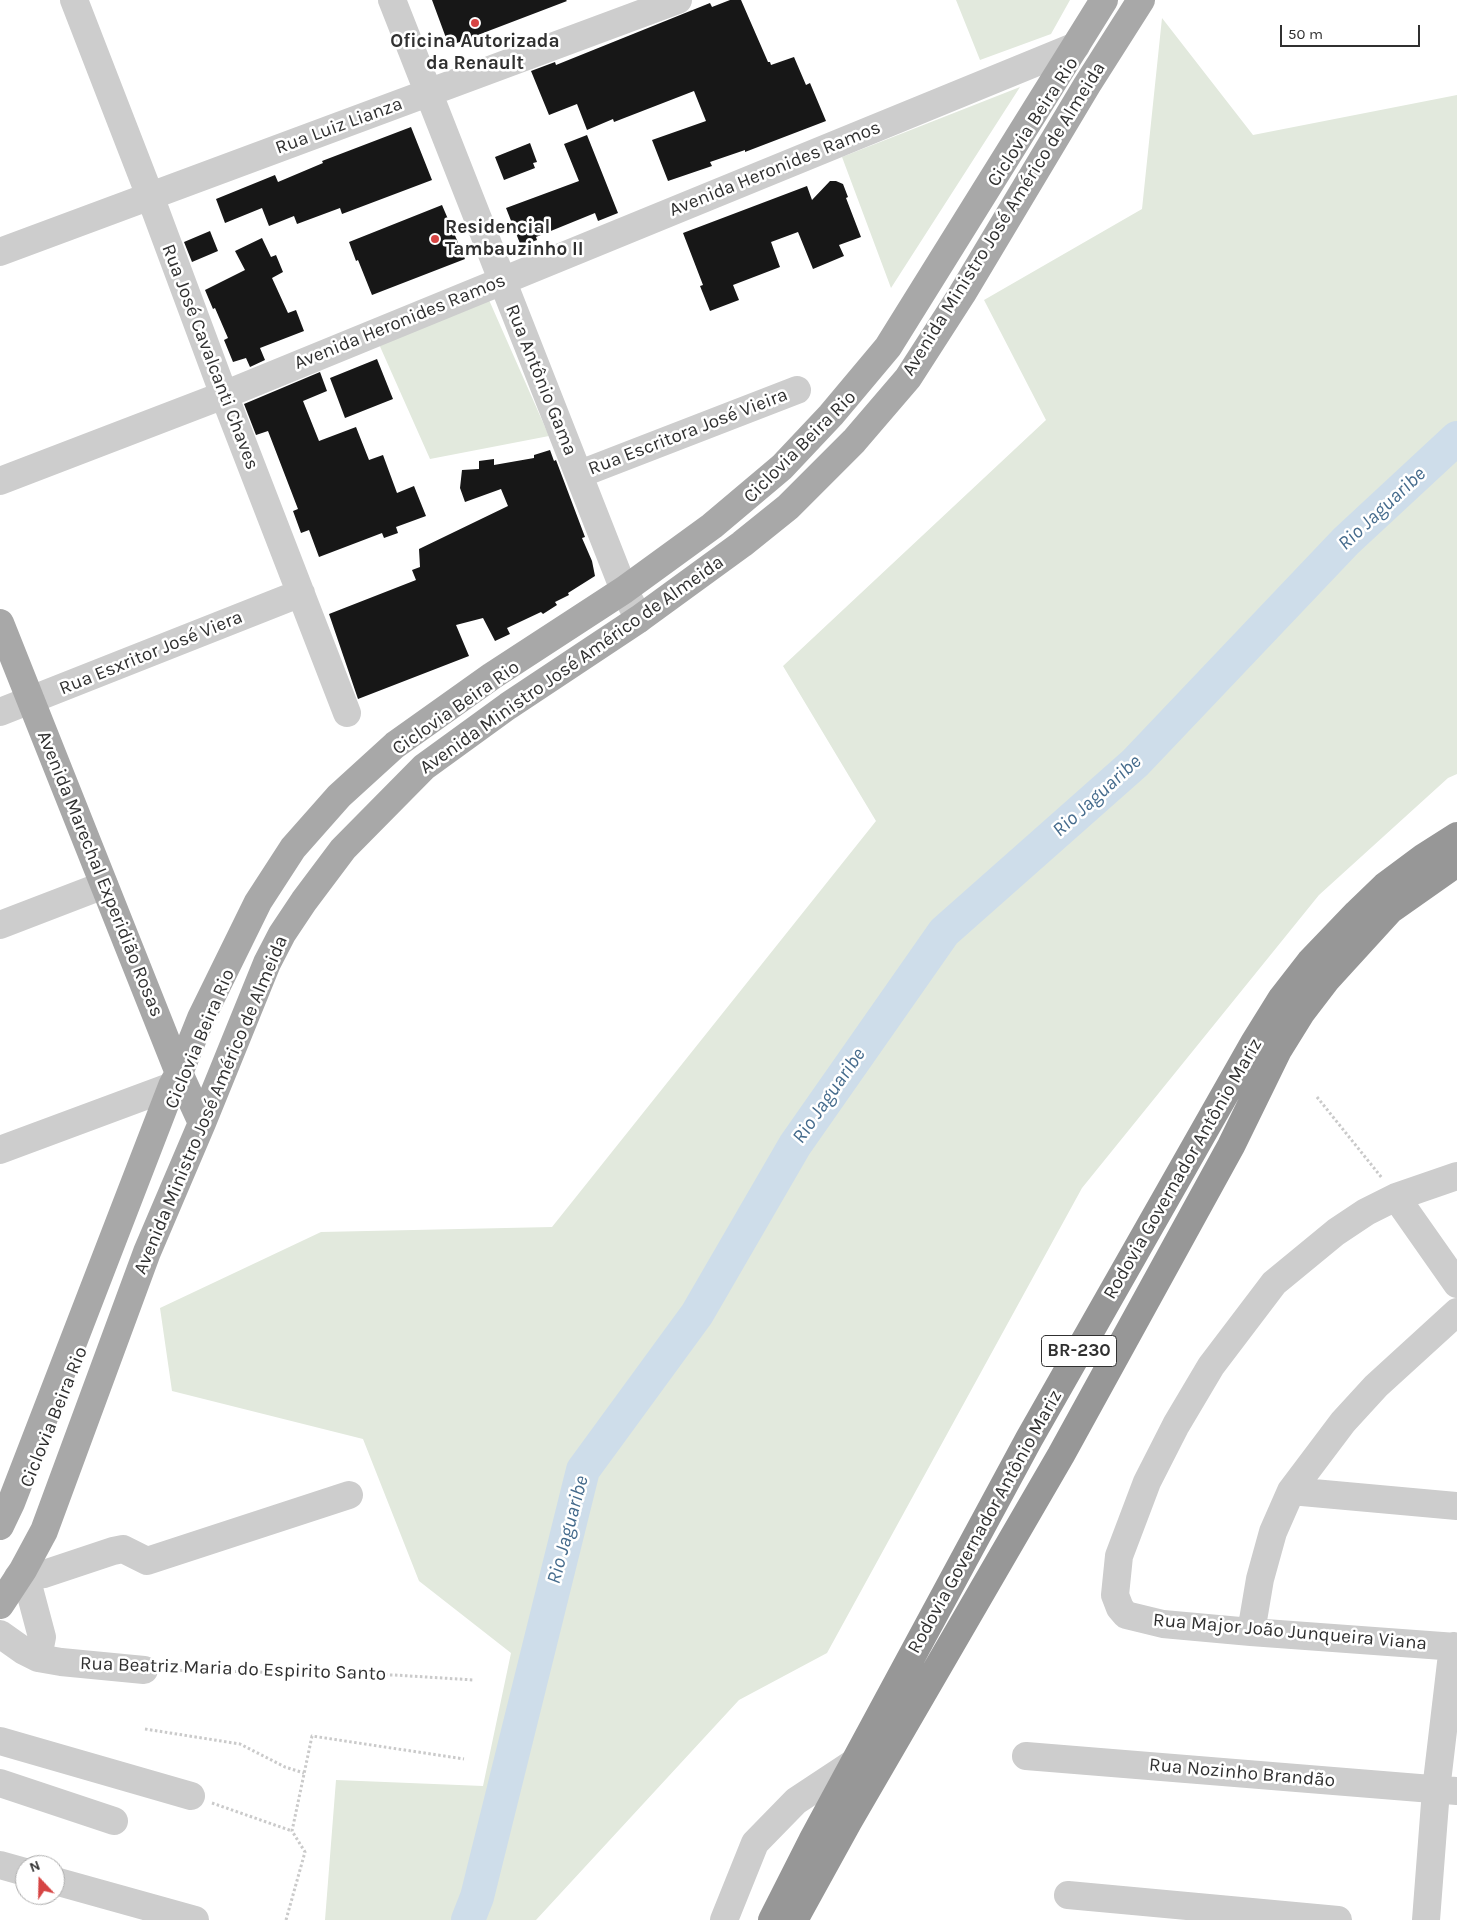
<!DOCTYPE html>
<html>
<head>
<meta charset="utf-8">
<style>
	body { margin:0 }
	#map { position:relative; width:1457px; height:1920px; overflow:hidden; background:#fff; font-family:Karla,sans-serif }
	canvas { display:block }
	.north { position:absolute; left:15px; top:1855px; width:50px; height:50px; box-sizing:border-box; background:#fff; border:1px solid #acacac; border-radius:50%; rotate:339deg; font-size:14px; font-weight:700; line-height:20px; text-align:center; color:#303030 }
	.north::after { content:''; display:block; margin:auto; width:18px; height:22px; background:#d64443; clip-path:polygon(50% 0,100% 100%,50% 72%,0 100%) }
	.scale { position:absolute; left:1280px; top:25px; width:140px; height:22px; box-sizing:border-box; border:2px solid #303030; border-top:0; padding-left:6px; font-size:15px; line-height:18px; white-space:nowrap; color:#303030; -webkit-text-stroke:4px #fff; paint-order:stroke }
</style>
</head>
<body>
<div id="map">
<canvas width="1457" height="1920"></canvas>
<div class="north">N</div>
<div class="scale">50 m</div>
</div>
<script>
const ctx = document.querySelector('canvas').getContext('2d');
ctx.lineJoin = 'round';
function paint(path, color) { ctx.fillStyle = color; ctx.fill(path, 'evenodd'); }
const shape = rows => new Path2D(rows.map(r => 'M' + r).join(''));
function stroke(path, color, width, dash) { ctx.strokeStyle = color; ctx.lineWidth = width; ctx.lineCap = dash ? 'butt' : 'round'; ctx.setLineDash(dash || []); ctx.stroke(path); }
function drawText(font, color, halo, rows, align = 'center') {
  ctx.font = font + ' Karla,sans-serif'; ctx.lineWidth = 5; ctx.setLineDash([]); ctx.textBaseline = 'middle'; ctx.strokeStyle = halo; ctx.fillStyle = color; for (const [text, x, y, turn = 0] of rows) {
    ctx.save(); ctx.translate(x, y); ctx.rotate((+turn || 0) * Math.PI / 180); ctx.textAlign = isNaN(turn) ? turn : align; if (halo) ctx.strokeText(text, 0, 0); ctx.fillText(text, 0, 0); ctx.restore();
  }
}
const green = shape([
	[956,0,1070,0,1051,34,980,60],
	[1162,18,1253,135,1457,95,1457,774,1448,778,1319,895,1082,1188,827,1653,739,1700,536,1920,325,1920,336,1780,483,1786,511,1653,419,1581,363,1439,172,1391,160,1308,321,1232,552,1227,876,821,783,666,1046,420,984,300,1142,209],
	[1020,87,891,288,842,157],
	[489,300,549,436,430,459,378,342]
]);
const river = shape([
	[468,1920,477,1897,583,1470,697,1314,795,1145,944,932,1135,763,1346,541,1457,438]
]);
const building = shape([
	[432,0,566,0,567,1,449,46],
	[730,0,741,0,768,62,770,62,771,65,794,57,806,85,810,83,826,121,745,152,745,150,710,162,712,166,668,181,652,140,706,121,694,91,614,122,613,119,587,130,577,104,549,115,531,71,555,62,556,65,710,3,712,7],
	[411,127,432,180,342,214,340,208,297,224,294,216,269,226,262,208,225,223,216,199,275,175,278,182,323,163,322,161],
	[587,135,618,213,598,221,595,213,536,237,537,240,521,246,506,208,579,181,564,144],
	[530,143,537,162,533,163,535,168,504,180,495,157],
	[830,181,836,181,843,184,848,197,846,198,861,237,839,245,844,256,813,269,798,232,771,242,780,267,733,285,739,300,710,311,700,286,703,285,683,233,807,186,812,200],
	[442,205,465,259,372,295,358,260,356,261,349,242],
	[210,231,218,251,192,262,184,242],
	[262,238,271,257,276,255,283,272,272,278,288,313,296,310,304,331,260,348,265,360,250,367,246,358,233,362,224,340,228,338,215,308,213,309,205,290,245,270,235,251],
	[377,359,393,399,345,418,330,378],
	[320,372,327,391,303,401,319,441,356,427,369,460,383,455,397,493,414,486,426,516,396,527,398,533,384,538,382,533,319,557,309,530,301,533,293,511,298,509,268,431,256,435,244,404],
	[550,450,554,461,556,460,585,537,582,538,592,561,595,576,568,593,569,595,555,602,557,605,543,614,541,612,507,628,510,634,495,641,483,618,456,625,469,656,358,699,329,614,416,580,412,570,420,567,419,549,508,506,501,489,465,502,460,488,462,470,479,469,479,461,494,459,494,465,534,458,534,455]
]);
const path = shape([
	[1317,1097,1382,1178],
	[165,1670,394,1675,474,1680],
	[145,1729,240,1744,285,1767,304,1773],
	[212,1803,292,1831],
	[286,1920,305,1852,292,1831,312,1736,464,1759]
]);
const minor = shape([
	[74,0,150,196,224,395,347,713],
	[392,0,624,590,639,619],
	[0,252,678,0],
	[580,474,797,390],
	[0,481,224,395,1076,46],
	[0,712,301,593],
	[0,925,104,885],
	[0,1150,172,1086],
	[1457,1176,1396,1197,1366,1212,1336,1232,1274,1283,1211,1366,1176,1425,1147,1482,1119,1556,1115,1595,1120,1608,1126,1615,1163,1624,1251,1632,1457,1647],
	[1396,1197,1457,1284],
	[1291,1491,1457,1506],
	[18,1577,44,1574,113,1551,123,1549,147,1561,349,1495],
	[18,1577,30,1592,42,1637,38,1658],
	[1251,1632,1260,1579,1273,1532,1291,1491,1343,1422,1376,1386,1457,1312],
	[0,1634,24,1651,38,1658,61,1662,144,1670],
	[0,1741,191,1796],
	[1026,1756,1457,1791],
	[0,1783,114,1821],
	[0,1865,25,1872],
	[55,1881,195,1920],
	[1068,1895,1338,1920],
	[724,1920,755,1843,796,1801,855,1762],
	[1426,1920,1436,1790,1453,1646]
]);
const major = shape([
	[0,623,179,1073,202,1123],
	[0,1526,11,1503,172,1086,179,1073,201,1018,258,902,293,848,339,796,395,745,492,676,624,590,712,526,782,467,831,415,888,347,1104,0],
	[0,1605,23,1570,44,1531,147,1252,202,1123,267,963,282,934,304,901,343,849,424,767,508,706,639,619,742,544,788,507,854,441,908,378,962,294,1087,85,1141,0]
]);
const highway = shape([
	[772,1920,812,1841,1029,1439,1254,1043,1282,998,1310,962,1357,913,1385,886,1424,857,1457,836],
	[794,1920,848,1822,1061,1455,1231,1146,1278,1050,1301,1013,1327,979,1390,910,1457,863]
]);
const markers = [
	[475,23,5,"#d64443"],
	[435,239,5,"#d64443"]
];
const shields = [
	[1079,1351,75]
];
const shieldNames = [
	["BR-230",1079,1351]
];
const poiNames = [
	["Oficina Autorizada",475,42],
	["da Renault",475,64],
	["Residencial",445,228,"left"],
	["Tambauzinho II",445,250,"left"]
];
const streetNames = [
	["Ciclovia Beira Rio",1033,122,-57],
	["Rua Luiz Lianza",339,126,-20],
	["Avenida Heronides Ramos",775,169,-22],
	["Avenida Ministro José Américo de Almeida",1004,219,-58],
	["Avenida Heronides Ramos",400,322,-22],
	["Rua José Cavalcanti Chaves",210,357,69],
	["Rua Antônio Gama",541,380,68],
	["Rua Escritora José Vieira",688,432,-21],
	["Ciclovia Beira Rio",800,447,-45],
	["Rua Esxritor José Viera",151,653,-22],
	["Avenida Ministro José Américo de Almeida",572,665,-35],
	["Ciclovia Beira Rio",456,708,-35],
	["Avenida Marechal Experidião Rosas",100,874,68],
	["Ciclovia Beira Rio",200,1039,-67],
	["Avenida Ministro José Américo de Almeida",211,1105,-67],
	["Rodovia Governador Antônio Mariz",1183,1169,-60],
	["Ciclovia Beira Rio",54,1417,-68],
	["Rodovia Governador Antônio Mariz",985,1522,-61],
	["Rua Major João Junqueira Viana",1290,1632,5],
	["Rua Beatriz Maria do Espirito Santo",233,1669,2],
	["Rua Nozinho Brandão",1242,1773,5]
];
const waterNames = [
	["Rio Jaguaribe",1382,509,-43],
	["Rio Jaguaribe",1097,796,-42],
	["Rio Jaguaribe",829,1096,-55],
	["Rio Jaguaribe",568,1530,-75]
];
paint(green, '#e2e9dd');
stroke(river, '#ceddea', 34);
paint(building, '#171717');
stroke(path, '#cacaca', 3, [2.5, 2.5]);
stroke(minor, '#cdcdcd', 28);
stroke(major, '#a8a8a8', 28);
stroke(highway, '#979797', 28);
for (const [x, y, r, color] of markers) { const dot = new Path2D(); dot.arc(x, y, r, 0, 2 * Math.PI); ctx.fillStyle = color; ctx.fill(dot); stroke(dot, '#fff', 2); }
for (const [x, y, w] of shields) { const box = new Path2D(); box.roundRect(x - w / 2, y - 15.5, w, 31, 4); ctx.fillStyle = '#fff'; ctx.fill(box); stroke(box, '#303030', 1); }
drawText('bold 18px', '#303030', null, shieldNames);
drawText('bold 19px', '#303030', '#fff', poiNames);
drawText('19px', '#303030', '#fff', streetNames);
drawText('italic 20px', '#456b8c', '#fff', waterNames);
</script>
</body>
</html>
